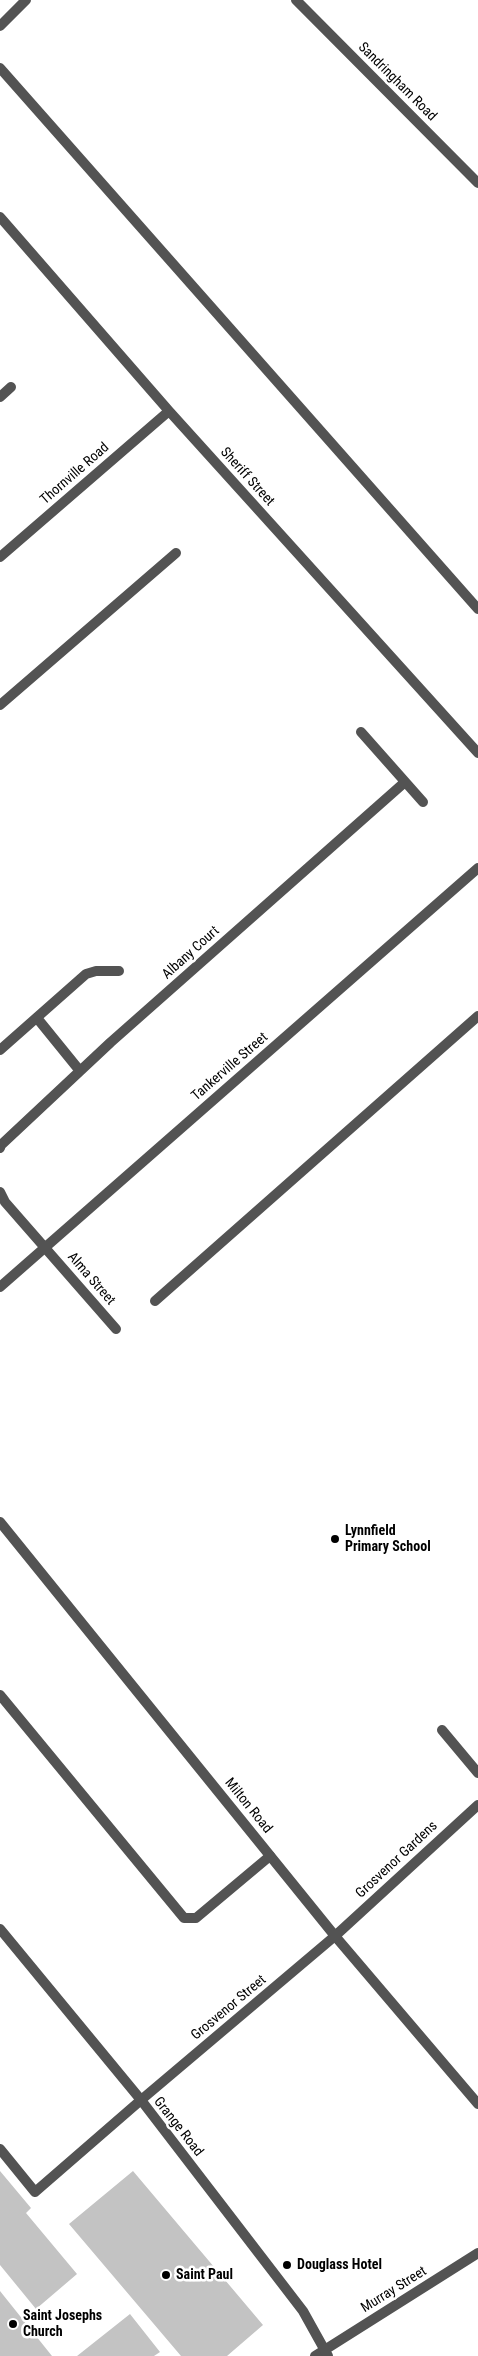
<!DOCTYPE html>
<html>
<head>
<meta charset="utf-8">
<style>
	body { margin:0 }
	canvas { display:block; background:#fff }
</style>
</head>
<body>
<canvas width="478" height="2356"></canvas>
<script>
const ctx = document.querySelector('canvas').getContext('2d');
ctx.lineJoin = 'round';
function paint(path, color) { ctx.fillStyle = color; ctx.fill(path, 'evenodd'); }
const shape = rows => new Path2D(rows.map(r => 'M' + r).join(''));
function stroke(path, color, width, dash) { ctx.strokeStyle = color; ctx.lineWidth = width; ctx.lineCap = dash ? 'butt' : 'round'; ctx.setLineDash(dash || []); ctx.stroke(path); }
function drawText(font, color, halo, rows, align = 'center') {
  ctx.font = font + ' "Roboto Condensed",sans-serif'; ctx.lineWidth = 5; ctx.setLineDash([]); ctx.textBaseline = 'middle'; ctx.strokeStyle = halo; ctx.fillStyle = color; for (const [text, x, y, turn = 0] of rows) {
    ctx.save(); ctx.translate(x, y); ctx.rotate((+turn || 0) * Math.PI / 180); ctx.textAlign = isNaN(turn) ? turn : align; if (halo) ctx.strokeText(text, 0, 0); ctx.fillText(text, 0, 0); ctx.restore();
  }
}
const building = shape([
	[0,2171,31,2208,26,2213,77,2274,36,2309,0,2265],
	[133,2171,263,2325,227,2356,181,2356,69,2224],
	[0,2291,52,2356,0,2356],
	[130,2314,160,2352,154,2356,77,2356]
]);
const service = shape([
	[0,26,26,0],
	[0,68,478,609],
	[0,705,176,553],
	[155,1301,478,1016],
	[0,1695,184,1918,196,1918,270,1856],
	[0,2149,35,2192,141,2100]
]);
const minor = shape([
	[296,0,478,183],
	[0,217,169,411,478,753],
	[0,397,11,387],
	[0,557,169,411],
	[361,732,423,802],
	[37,1018,80,1071],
	[0,1050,86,974,96,971,119,971],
	[0,1148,1,1145,111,1042,405,782],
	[0,1192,5,1202,116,1329],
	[0,1287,478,868],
	[0,1522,335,1936,478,2104],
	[442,1730,478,1773],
	[141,2100,335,1936,478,1805],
	[315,2356,478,2253]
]);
const tertiary = shape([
	[0,1929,141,2100,303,2311,328,2356]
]);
const markers = [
	[335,1539,5,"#000"],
	[287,2265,5,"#000"],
	[166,2275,5,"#000"],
	[13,2324,5,"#000"]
];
const streetNames = [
	["Sandringham Road",397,82,45],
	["Thornville Road",75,474,-41],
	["Sheriff Street",247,477,48],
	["Albany Court",191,953,-42],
	["Tankerville Street",230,1067,-41],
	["Alma Street",91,1279,49],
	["Milton Road",248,1806,51],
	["Grosvenor Gardens",397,1860,-43],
	["Grosvenor Street",229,2008,-40],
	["Grange Road",178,2127,52],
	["Murray Street",394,2290,-32]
];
const poiNames = [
	["Lynnfield",345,1531],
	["Primary School",345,1547],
	["Douglass Hotel",297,2265],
	["Saint Paul",176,2275],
	["Saint Josephs",23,2316],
	["Church",23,2332]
];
paint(building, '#c3c3c3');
stroke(service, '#535353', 10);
stroke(minor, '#535353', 10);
stroke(tertiary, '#535353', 10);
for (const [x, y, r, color] of markers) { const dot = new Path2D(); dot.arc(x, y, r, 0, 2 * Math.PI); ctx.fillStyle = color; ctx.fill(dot); stroke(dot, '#fff', 2); }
drawText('14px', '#000', '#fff', streetNames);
drawText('bold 14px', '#000', '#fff', poiNames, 'left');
</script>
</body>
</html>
